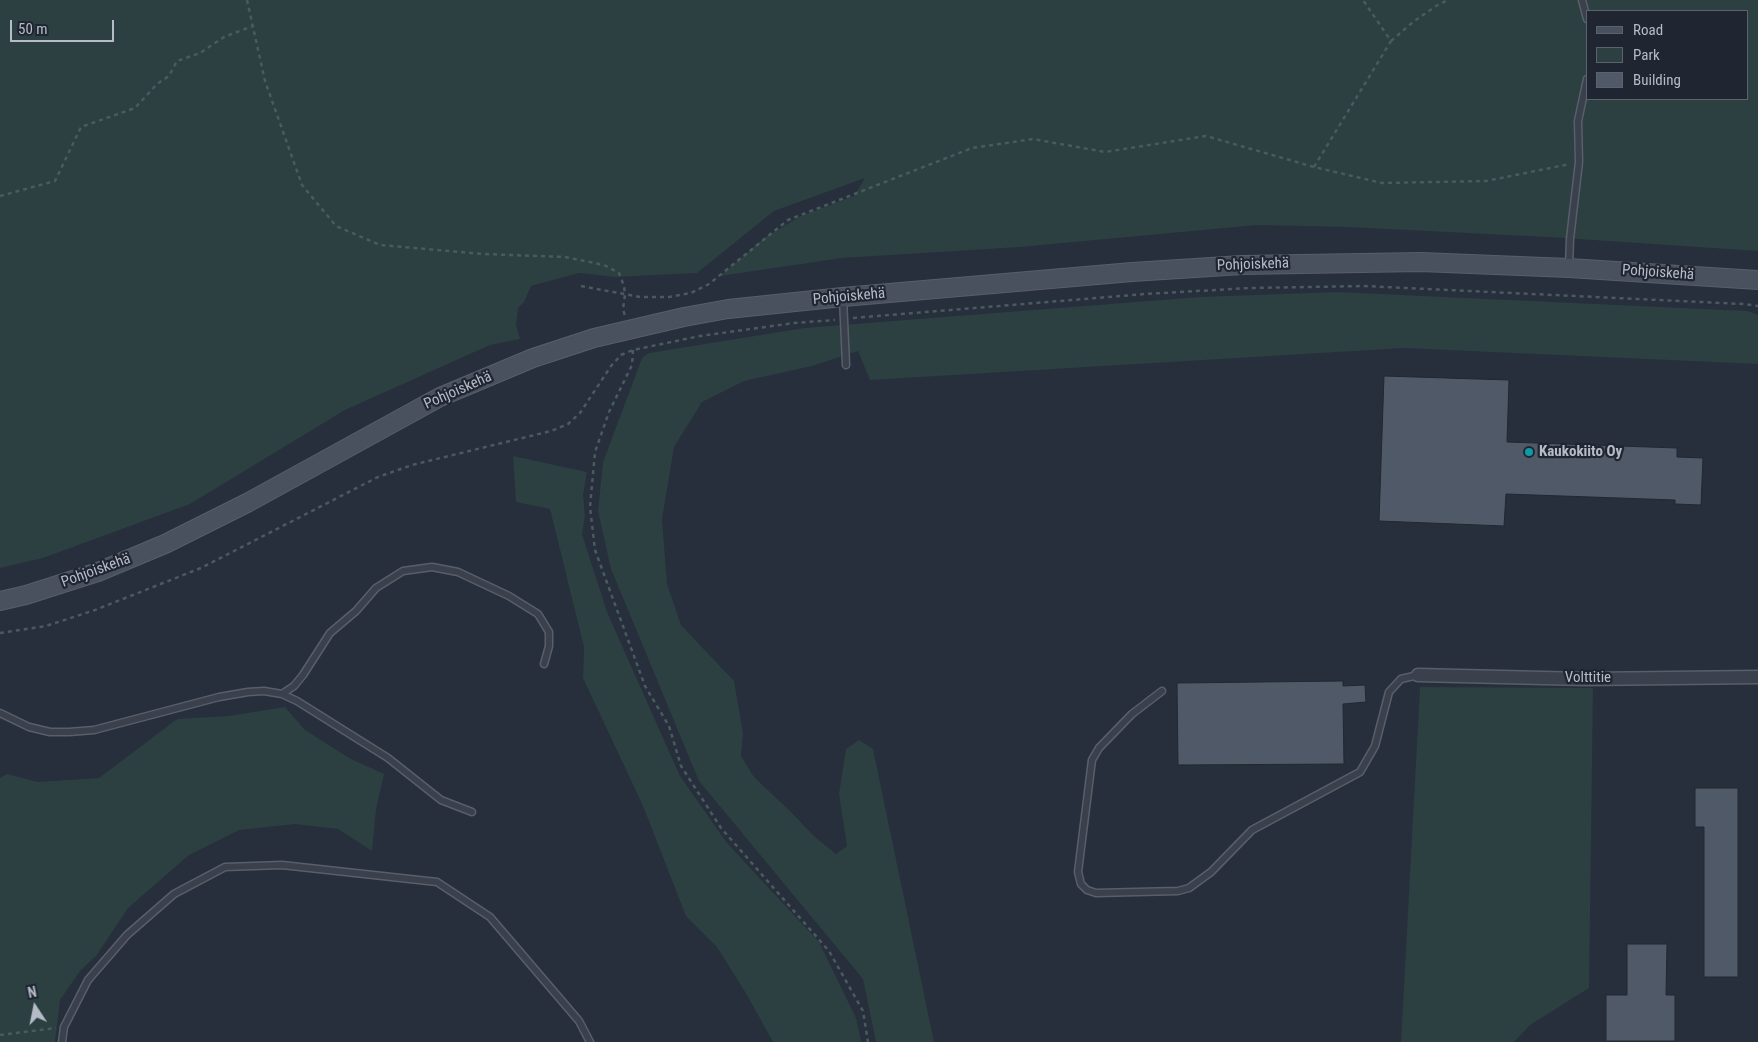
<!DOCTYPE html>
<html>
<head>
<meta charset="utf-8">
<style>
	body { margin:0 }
	#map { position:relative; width:1758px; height:1042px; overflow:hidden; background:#262f3b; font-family:"Roboto Condensed",sans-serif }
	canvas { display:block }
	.legend { position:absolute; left:1586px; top:10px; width:162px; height:90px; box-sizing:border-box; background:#1f2631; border:1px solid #5b626d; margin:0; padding:6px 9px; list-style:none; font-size:15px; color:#b6bcc7 }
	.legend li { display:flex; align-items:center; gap:10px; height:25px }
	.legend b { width:25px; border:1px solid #5b626d }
	.north { position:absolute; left:10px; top:982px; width:50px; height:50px; -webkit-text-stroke:4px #1f2631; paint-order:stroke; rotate:349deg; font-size:14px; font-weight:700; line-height:20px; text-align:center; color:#b6bcc7 }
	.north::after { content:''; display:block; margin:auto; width:18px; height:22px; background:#b6bcc7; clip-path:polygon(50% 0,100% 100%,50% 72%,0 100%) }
	.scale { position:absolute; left:10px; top:20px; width:104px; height:22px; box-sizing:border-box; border:2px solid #b6bcc7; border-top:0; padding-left:6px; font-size:15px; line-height:18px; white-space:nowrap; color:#b6bcc7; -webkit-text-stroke:4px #1f2631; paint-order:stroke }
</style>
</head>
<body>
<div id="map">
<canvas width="1758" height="1042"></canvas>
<ul class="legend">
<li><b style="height:6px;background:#49505e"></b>Road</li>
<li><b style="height:14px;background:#2c3f41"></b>Park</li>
<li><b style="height:14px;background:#505967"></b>Building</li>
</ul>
<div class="north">N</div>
<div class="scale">50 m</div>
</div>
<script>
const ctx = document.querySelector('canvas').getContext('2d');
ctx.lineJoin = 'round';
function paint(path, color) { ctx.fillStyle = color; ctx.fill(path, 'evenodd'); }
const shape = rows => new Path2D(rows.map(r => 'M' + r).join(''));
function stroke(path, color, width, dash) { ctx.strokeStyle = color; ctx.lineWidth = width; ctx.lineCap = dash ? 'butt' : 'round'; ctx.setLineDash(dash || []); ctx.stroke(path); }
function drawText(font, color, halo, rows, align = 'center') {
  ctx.font = font + ' "Roboto Condensed",sans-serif'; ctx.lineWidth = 4.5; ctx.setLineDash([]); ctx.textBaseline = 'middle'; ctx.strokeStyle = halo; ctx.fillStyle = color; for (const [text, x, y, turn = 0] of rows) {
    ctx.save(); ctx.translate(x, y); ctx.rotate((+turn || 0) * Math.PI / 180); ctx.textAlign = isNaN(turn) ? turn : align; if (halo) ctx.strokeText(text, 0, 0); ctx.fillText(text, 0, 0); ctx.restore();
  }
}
const green = shape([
	[0,0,1758,0,1758,251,1548,237,1347,227,1257,225,1020,247,842,258,720,276,764,238,801,216,854,196,865,178,774,211,697,273,615,277,579,273,531,286,524,302,518,308,516,325,520,339,490,345,345,410,190,504,43,558,0,568],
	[1587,11,1747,11,1747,99,1587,99],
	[1337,292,1748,311,1758,315,1758,364,1404,348,870,380,858,351,812,366,744,381,702,402,674,447,662,519,667,584,681,625,734,681,743,733,741,756,754,777,790,811,815,837,836,854,847,846,839,794,846,749,859,740,873,749,934,1042,876,1042,863,979,699,781,611,569,598,511,603,462,642,358,649,353,804,328,1199,297],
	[513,456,587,472,583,495,585,515,582,534,607,612,680,776,727,843,819,942,856,1018,861,1042,773,1042,747,995,717,947,686,916,643,806,583,678,584,647,550,509,516,502],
	[1420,687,1593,688,1589,988,1530,1025,1514,1042,1401,1042],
	[285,707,305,730,351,759,384,774,376,809,372,851,338,829,295,824,239,830,189,855,128,908,96,956,80,971,60,1000,55,1042,0,1042,0,778,7,774,38,782,99,778,177,719,229,716]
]);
const building = shape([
	[1384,376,1509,380,1507,442,1677,448,1677,457,1703,458,1701,505,1675,504,1675,500,1506,494,1504,526,1379,521,1384,376],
	[1343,681,1343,686,1365,685,1366,702,1343,704,1344,764,1178,765,1177,683,1343,681],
	[1695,788,1738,788,1738,977,1704,977,1704,827,1695,827,1695,788],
	[1627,944,1667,944,1666,995,1675,995,1675,1041,1606,1041,1606,995,1627,995,1627,944]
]);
const path = shape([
	[247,0,265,81,302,185,336,226,380,245,483,254,565,257,604,265,619,273,624,286,625,295,623,309,625,316],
	[1391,41,1413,22,1436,6,1448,0],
	[1314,167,1391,41,1363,0],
	[0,196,55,181,81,127,135,108,157,84,169,76,177,61,200,53,224,37,253,26],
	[581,286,640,297,669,297,691,293,709,284,788,220,972,148,1033,139,1105,152,1206,136,1314,167,1382,183,1486,181,1570,164],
	[853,318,1145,294,1250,288,1364,286,1743,304,1758,306],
	[633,350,632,365,609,412,595,452,590,507,595,550,645,686,669,726,681,766,721,828,829,951,863,1011,868,1042],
	[0,633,46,626,95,610,201,568,378,477,412,465,551,431,568,424,580,413,611,366,621,355,633,350,700,336,794,323,835,320],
	[0,1035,56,1028]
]);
const lane = shape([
	[1582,0,1587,19],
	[1569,266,1570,239,1579,162,1578,121,1587,79],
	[843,298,846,365],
	[1162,691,1132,714,1099,748,1092,760,1078,872,1081,884,1087,890,1096,893,1178,891,1189,888,1211,872,1252,830,1360,772,1375,746,1389,692,1401,679,1418,675],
	[282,694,294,686,303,675,330,633,356,611,376,588,403,571,432,567,458,572,509,596,538,614,549,632,549,646,544,664],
	[0,713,29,727,50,732,69,732,94,730,219,697,248,692,264,691,282,694,297,701,388,758,441,800,472,812],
	[62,1042,64,1027,88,980,127,935,174,894,225,867,282,865,437,882,490,917,579,1021,590,1042]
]);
const street = shape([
	[1418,675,1585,679,1758,677]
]);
const secondary = shape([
	[0,601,26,595,98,572,165,544,247,503,440,397,533,358,594,338,684,317,728,309,843,297,1132,272,1242,265,1421,262,1569,268,1758,280]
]);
const markers = [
	[1529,452,5,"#0f9aa8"]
];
const streetNames = [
	["Pohjoiskehä",1253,265,-2],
	["Pohjoiskehä",1658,273,4],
	["Pohjoiskehä",849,297,-5],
	["Pohjoiskehä",458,391,-24],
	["Pohjoiskehä",96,571,-20],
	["Volttitie",1588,678]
];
const poiNames = [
	["Kaukokiito Oy",1539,452]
];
paint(green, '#2c3f41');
paint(building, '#505967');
stroke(building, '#212833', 1);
stroke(lane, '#585f6a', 9);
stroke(street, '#585f6a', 15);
stroke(secondary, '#585f6a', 20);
stroke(path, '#4a5a5e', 2.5, [4, 4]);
stroke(lane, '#3a414c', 6);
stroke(street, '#3a414c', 12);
stroke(secondary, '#49505e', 18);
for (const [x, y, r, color] of markers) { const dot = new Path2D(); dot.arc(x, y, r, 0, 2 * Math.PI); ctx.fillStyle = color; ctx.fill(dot); stroke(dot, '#1f2631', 2); }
drawText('15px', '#b6bcc7', '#1f2631', streetNames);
drawText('bold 15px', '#b6bcc7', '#1f2631', poiNames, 'left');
</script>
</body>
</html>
